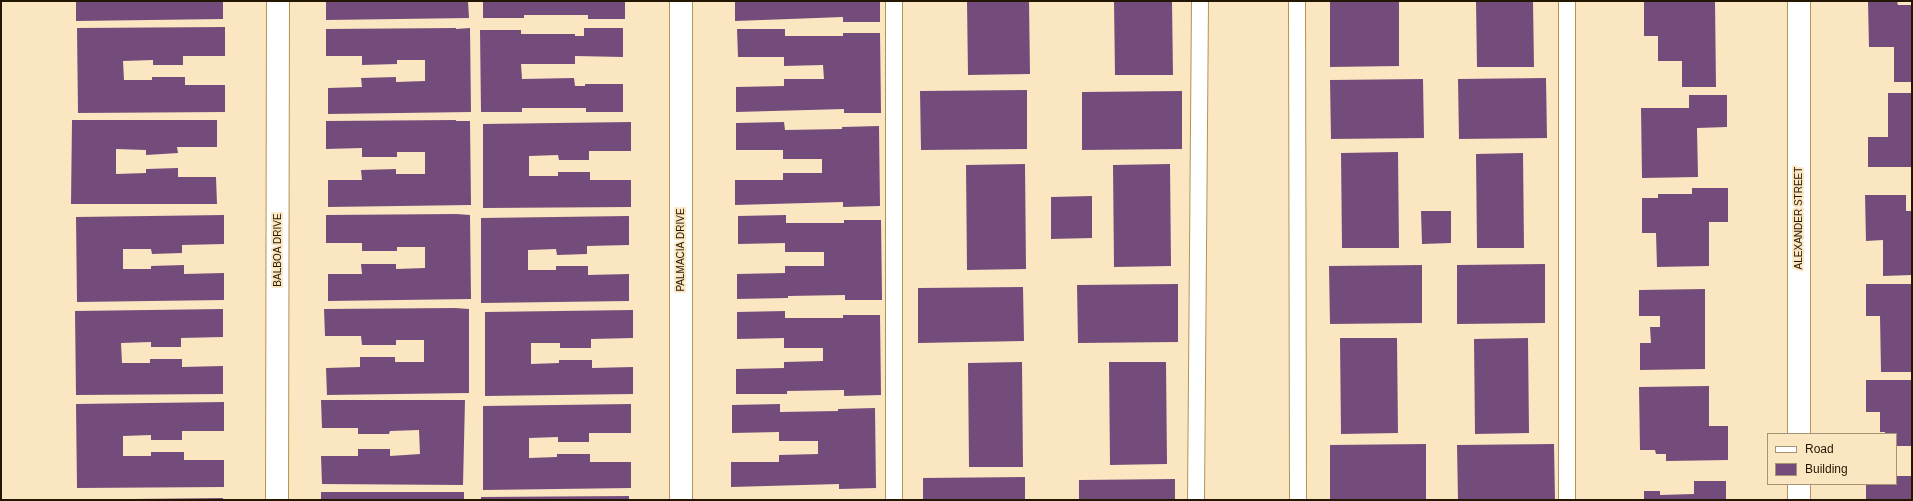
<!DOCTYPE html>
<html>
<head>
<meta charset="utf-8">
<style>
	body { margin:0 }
	#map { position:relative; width:1913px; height:501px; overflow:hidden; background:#fbe6c2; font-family:Arial,sans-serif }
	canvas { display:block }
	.frame { position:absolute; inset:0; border:2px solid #241701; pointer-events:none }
	.legend { position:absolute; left:1767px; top:433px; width:130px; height:52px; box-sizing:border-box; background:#fbe6c2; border:1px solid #a59375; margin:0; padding:5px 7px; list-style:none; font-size:12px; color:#241701 }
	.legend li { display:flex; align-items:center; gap:8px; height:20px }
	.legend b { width:20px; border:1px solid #a59375 }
</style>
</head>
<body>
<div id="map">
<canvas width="1913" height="501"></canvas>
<div class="frame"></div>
<ul class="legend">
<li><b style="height:5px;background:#fff"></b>Road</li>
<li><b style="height:11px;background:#744c7b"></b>Building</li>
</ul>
</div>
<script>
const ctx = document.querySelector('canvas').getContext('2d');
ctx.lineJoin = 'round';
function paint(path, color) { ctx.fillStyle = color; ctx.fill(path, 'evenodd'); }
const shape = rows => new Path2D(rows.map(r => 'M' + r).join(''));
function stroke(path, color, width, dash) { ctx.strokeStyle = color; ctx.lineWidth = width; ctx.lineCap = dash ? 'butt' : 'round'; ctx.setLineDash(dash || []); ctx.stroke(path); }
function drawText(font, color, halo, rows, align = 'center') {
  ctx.font = font + ' Arial,sans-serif'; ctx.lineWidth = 4; ctx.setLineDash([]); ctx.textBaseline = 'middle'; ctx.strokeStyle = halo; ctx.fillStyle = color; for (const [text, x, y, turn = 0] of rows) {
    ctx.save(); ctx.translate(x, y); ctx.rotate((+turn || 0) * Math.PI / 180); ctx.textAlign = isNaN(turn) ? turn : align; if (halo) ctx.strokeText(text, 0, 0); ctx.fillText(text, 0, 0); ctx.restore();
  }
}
const building = shape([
	[76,1,223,1,223,19,76,21],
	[326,1,468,1,469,18,326,20],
	[483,1,625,1,625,19,588,19,588,15,524,15,524,18,483,18],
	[735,1,880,1,880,22,843,22,843,17,735,21],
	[967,1,1029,1,1030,74,968,75],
	[1114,1,1172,1,1173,75,1115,75],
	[1330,1,1399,1,1399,66,1330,67],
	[1476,1,1533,1,1534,67,1477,67],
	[1644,1,1715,1,1716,87,1682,87,1682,61,1658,61,1658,36,1644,36],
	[1897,1,1898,5,1912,5,1912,82,1894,82,1894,47,1869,47,1868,2],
	[225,27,225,56,183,56,183,65,153,65,153,60,123,61,124,80,152,80,152,77,185,77,185,85,225,85,225,112,78,113,77,28],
	[456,28,456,29,470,28,471,112,328,114,328,88,362,87,361,78,396,77,396,82,425,81,425,60,397,60,397,64,362,65,362,56,326,56,326,29],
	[584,28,623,28,623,57,575,56,575,64,521,64,522,79,574,78,575,86,585,86,585,84,623,84,623,112,586,112,586,108,522,108,522,112,481,112,480,30,521,30,521,34,575,34,575,36,584,36],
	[737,29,785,29,785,36,843,36,843,33,880,33,881,113,844,113,844,109,736,112,736,87,784,86,784,79,824,79,823,65,784,66,784,57,738,57],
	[1546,78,1547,138,1459,139,1458,79],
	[1423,79,1424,138,1331,139,1330,80],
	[1027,90,1027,149,921,150,920,91],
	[1182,91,1182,149,1082,150,1082,92],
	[1888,93,1912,93,1912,167,1868,167,1868,137,1888,137],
	[1689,95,1727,95,1727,127,1697,128,1698,177,1642,178,1641,108,1689,108],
	[72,120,217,120,217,147,177,147,178,153,146,155,146,150,116,149,116,174,146,173,146,169,178,168,178,177,216,177,217,204,71,204],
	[456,120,456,121,470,121,471,205,328,207,328,180,362,180,361,170,396,169,396,174,425,174,425,152,397,152,397,157,362,157,362,148,326,149,326,121],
	[631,122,631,151,589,151,589,160,559,160,558,155,529,156,529,176,558,176,558,172,590,172,590,180,631,180,631,207,483,208,483,124],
	[784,122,785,130,842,129,842,127,879,126,880,206,843,207,843,202,735,205,735,180,783,180,783,173,822,173,822,159,783,159,783,150,736,150,736,123],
	[1398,152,1399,248,1342,248,1341,153],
	[1523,153,1524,248,1477,248,1476,154],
	[1025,164,1026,269,967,270,966,165],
	[1170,164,1171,266,1114,267,1113,165],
	[1692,188,1728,188,1728,222,1709,222,1709,266,1657,267,1656,233,1642,233,1642,198,1658,198,1658,194,1692,194],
	[1865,195,1906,195,1906,211,1912,211,1912,275,1883,276,1883,240,1866,241],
	[1092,196,1092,238,1051,239,1051,197],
	[1421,211,1451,211,1451,243,1422,244],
	[456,214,470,215,471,299,328,301,328,274,362,274,361,264,396,264,396,269,425,268,425,247,397,247,397,251,362,251,362,243,326,243,326,215],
	[224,215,224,244,182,245,182,253,152,254,151,249,123,249,123,269,151,269,151,266,184,265,184,274,224,273,224,300,77,302,76,217],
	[786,215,786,223,844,223,844,220,881,220,882,300,845,300,845,295,788,296,788,298,737,299,737,274,785,273,785,266,824,266,824,252,785,252,785,243,738,244,738,216],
	[629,216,629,245,587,246,587,254,557,255,556,249,528,250,528,270,556,270,556,266,588,266,588,275,629,274,629,301,481,303,481,218],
	[1545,264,1545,323,1457,324,1457,265],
	[1422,265,1422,323,1330,324,1329,266],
	[1178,284,1178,342,1078,343,1077,285],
	[1866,284,1912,284,1912,372,1881,372,1880,316,1866,316],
	[1023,287,1024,341,918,343,918,288],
	[1705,289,1705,369,1640,370,1640,343,1651,343,1650,327,1660,327,1660,316,1639,316,1639,290],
	[455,308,469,309,469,393,327,395,326,368,360,367,360,357,395,357,395,362,424,362,424,340,396,340,396,345,362,345,361,336,325,336,324,309],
	[223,309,223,337,181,338,181,347,151,347,151,342,121,343,122,363,150,363,150,359,182,359,182,367,223,366,223,394,76,395,75,311],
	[633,310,633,338,591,339,591,348,560,348,560,343,531,343,531,364,559,363,559,360,592,360,592,368,633,367,633,394,485,396,485,312],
	[785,311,785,318,843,318,843,315,880,315,881,395,844,396,844,390,787,391,787,394,736,394,736,369,784,368,784,362,823,361,823,348,784,348,784,338,737,339,737,312],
	[1340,338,1397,338,1398,433,1341,434],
	[1528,338,1529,433,1475,434,1474,339],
	[1022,362,1023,467,969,467,968,363],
	[1109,362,1166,362,1167,464,1110,465],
	[1866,380,1912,380,1912,446,1896,446,1896,434,1885,434,1885,432,1880,432,1880,412,1866,412],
	[1709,386,1709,426,1728,426,1728,460,1666,461,1666,454,1656,454,1655,450,1640,450,1639,387],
	[321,400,465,400,463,485,322,484,321,456,358,456,358,449,390,449,390,456,420,454,419,430,390,431,389,434,358,434,358,428,322,428],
	[224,402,224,431,182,431,182,440,151,440,151,435,123,436,123,456,151,456,151,452,184,452,184,460,224,460,224,487,77,488,76,404],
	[631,404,631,433,589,433,589,442,558,442,558,437,529,438,529,458,557,457,557,454,590,454,590,462,631,462,631,488,483,490,483,406],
	[780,404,780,412,838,411,838,409,875,408,876,488,839,489,839,484,731,487,731,462,779,462,779,455,818,454,818,441,779,441,779,432,732,433,732,405],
	[1426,444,1426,500,1330,500,1330,445],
	[1554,444,1555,500,1458,500,1457,445],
	[1896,476,1912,476,1912,500,1866,500,1866,484,1896,484],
	[1025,477,1025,500,923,500,923,478],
	[1175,479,1175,500,1079,500,1079,480],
	[1694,481,1726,481,1726,500,1644,500,1644,491,1660,491,1660,495,1694,494],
	[321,492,464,492,464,500,321,500],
	[629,496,629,500,481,500,481,497],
	[223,498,223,500,133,500,133,499]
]);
const lane = shape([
	[894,1,894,500],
	[1297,1,1298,500],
	[1567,1,1567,500],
	[1196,500,1200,1]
]);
const street = shape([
	[1799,434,1799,1],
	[277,500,278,1],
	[681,500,681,1],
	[1799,500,1799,484]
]);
const streetNames = [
	["ALEXANDER STREET",1799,218,-90],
	["BALBOA DRIVE",278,250,-90],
	["PALMACIA DRIVE",681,250,-90]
];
paint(building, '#744c7b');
stroke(lane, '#b49357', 18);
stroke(street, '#b49357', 24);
stroke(lane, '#fff', 16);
stroke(street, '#fff', 22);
drawText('10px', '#241701', '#fbe6c2', streetNames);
</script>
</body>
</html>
